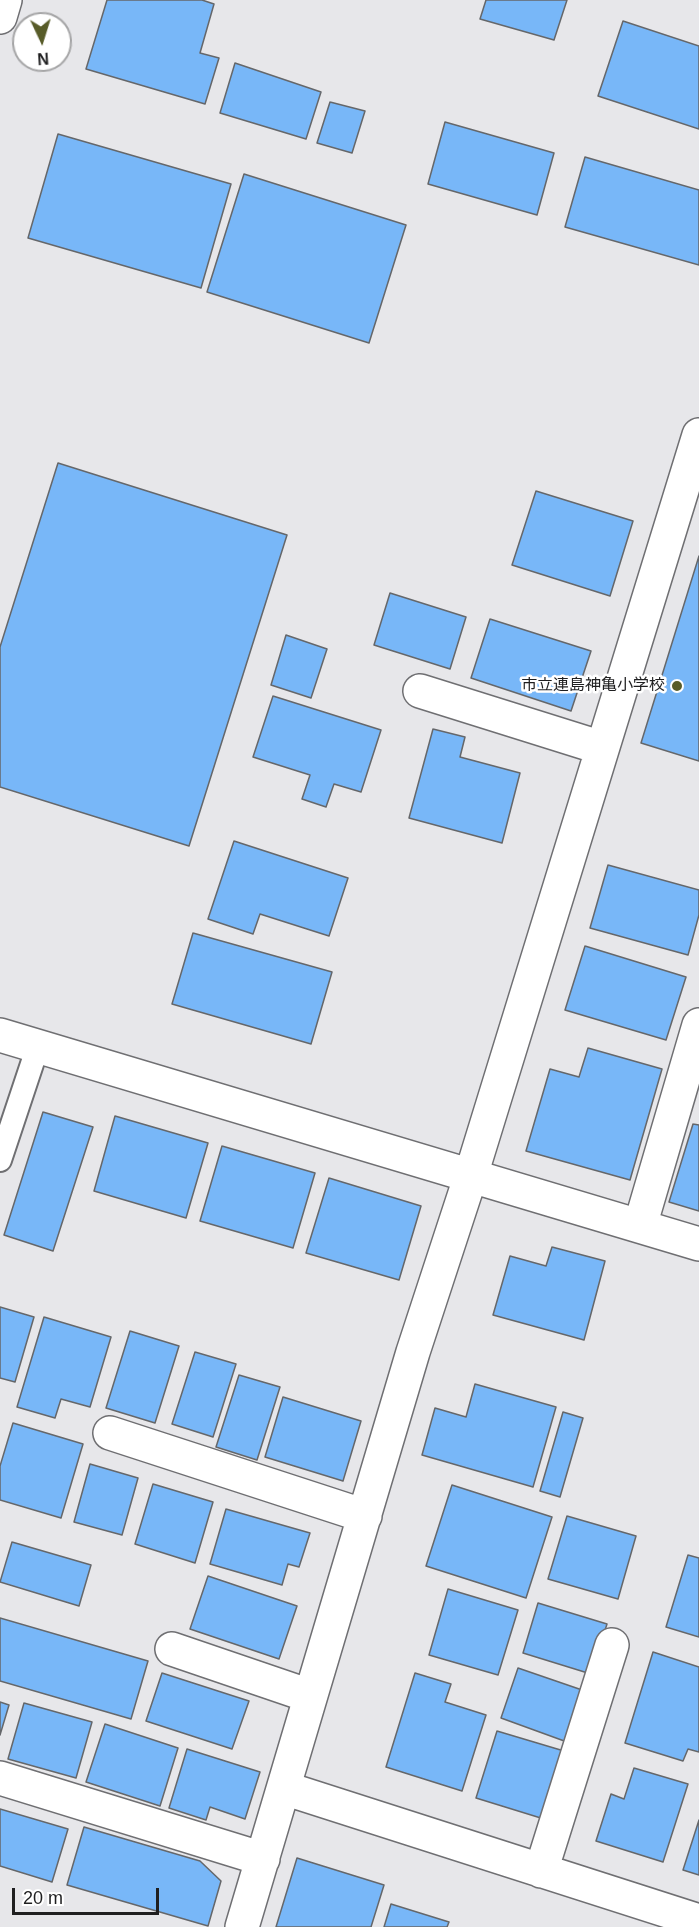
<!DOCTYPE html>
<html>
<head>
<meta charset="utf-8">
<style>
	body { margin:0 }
	#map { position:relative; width:699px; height:1927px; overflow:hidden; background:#e7e7ea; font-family:Helvetica,sans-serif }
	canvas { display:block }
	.north { position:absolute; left:12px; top:12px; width:60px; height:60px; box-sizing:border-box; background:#fff; border:2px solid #a5a5a6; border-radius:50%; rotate:176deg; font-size:16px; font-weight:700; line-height:24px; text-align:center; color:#1f1f20 }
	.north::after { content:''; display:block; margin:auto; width:21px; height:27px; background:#585c29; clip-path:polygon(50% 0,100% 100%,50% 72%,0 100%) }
	.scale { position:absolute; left:12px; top:1888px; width:147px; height:27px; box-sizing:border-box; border:3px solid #1f1f20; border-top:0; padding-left:8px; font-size:18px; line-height:21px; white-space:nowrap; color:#1f1f20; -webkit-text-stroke:4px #fff; paint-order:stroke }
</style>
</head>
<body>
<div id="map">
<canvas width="699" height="1927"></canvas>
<div class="north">N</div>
<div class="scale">20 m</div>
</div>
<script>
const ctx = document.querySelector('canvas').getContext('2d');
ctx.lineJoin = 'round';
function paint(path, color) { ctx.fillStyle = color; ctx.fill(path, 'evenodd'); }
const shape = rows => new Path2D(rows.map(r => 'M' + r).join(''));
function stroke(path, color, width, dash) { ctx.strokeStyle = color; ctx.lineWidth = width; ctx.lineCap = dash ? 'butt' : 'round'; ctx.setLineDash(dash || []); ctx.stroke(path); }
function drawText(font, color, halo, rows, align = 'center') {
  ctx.font = font + ' Helvetica,"Noto Sans JP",sans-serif'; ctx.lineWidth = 5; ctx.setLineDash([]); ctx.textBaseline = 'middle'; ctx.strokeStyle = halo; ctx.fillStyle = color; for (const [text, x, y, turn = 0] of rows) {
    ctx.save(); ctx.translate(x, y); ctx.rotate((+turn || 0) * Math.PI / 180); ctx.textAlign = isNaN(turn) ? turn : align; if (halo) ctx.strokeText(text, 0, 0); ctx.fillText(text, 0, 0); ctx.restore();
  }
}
const building = shape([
	[107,0,202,0,214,4,200,53,219,58,205,104,86,69,107,0],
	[486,0,567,0,554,40,480,19,486,0],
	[623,21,699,46,699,129,598,96,623,21],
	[235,63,321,92,306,139,220,113,235,63],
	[330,102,365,111,352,153,317,143,330,102],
	[445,122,554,153,537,215,428,184,445,122],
	[58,134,231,184,201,288,28,238,58,134],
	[585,157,699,190,699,265,565,227,585,157],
	[244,174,406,225,369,343,207,292,244,174],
	[58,463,287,535,189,846,0,787,0,647,58,463],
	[536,491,633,521,610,596,512,565,536,491],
	[699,556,699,761,641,743,699,556],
	[390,593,466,617,450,669,374,645,390,593],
	[490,619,591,651,571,711,471,678,490,619],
	[286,635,327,649,311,698,271,685,286,635],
	[273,696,381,730,361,792,334,784,326,807,302,799,310,775,253,757,273,696],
	[433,729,465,737,460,757,520,773,502,843,409,818,433,729],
	[234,841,348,878,329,936,260,914,253,934,208,919,234,841],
	[608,865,699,890,699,915,688,955,590,928,608,865],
	[193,933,332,972,311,1044,172,1004,193,933],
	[585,946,686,977,666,1040,565,1010,585,946],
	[588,1048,662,1069,630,1180,526,1151,550,1069,579,1077,588,1048],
	[43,1112,93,1127,53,1251,4,1235,43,1112],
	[115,1116,208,1143,186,1218,94,1191,115,1116],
	[693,1124,699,1125,699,1211,669,1202,693,1124],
	[222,1146,315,1173,293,1248,200,1221,222,1146],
	[329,1178,421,1206,399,1280,306,1253,329,1178],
	[552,1247,605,1261,584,1340,493,1315,510,1256,546,1266,552,1247],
	[0,1307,34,1317,15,1382,0,1378,0,1307],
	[44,1317,111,1337,90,1407,61,1399,55,1418,17,1407,44,1317],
	[130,1331,179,1346,155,1423,106,1408,130,1331],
	[195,1352,236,1364,213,1437,172,1424,195,1352],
	[239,1375,280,1387,257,1460,216,1447,239,1375],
	[475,1384,556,1407,533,1487,422,1455,435,1408,466,1417,475,1384],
	[283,1397,361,1421,343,1481,265,1457,283,1397],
	[563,1412,583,1418,560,1497,540,1491,563,1412],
	[13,1423,83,1444,61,1518,0,1500,0,1466,13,1423],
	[90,1464,138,1478,122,1535,74,1522,90,1464],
	[153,1484,213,1502,195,1563,135,1544,153,1484],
	[452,1485,552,1517,526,1598,426,1566,452,1485],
	[226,1509,310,1533,299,1567,288,1564,282,1585,210,1564,226,1509],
	[567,1516,636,1536,618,1599,548,1579,567,1516],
	[12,1542,91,1565,79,1606,0,1582,12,1542],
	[688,1555,699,1558,699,1637,666,1627,688,1555],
	[208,1576,297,1606,279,1659,190,1629,208,1576],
	[448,1589,518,1610,498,1675,429,1655,448,1589],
	[538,1603,607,1624,591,1674,523,1653,538,1603],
	[0,1618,148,1661,131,1719,0,1681,0,1618],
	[653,1652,699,1667,699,1752,688,1749,683,1761,625,1743,653,1652],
	[518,1668,585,1691,567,1742,501,1718,518,1668],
	[162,1673,249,1701,232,1749,146,1721,162,1673],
	[415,1673,451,1684,445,1702,486,1715,462,1791,386,1767,415,1673],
	[0,1702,9,1705,0,1735,0,1702],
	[24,1703,92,1722,76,1778,8,1759,24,1703],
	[105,1724,178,1748,160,1806,86,1782,105,1724],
	[497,1731,564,1751,544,1819,476,1798,497,1731],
	[187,1749,260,1772,245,1819,210,1807,206,1820,169,1808,187,1749],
	[634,1768,688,1784,663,1862,596,1841,611,1794,624,1799,634,1768],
	[0,1809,68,1829,52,1882,0,1866,0,1809],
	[699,1820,699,1875,683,1870,699,1820],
	[84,1827,200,1861,221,1881,208,1926,67,1885,84,1827],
	[297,1858,384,1885,371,1927,276,1927,297,1858],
	[391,1904,449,1922,447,1927,384,1927,391,1904]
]);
const service = shape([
	[0,1160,38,1046]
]);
const minor = shape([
	[420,691,602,748],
	[0,1035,699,1244],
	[640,1226,699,1025],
	[110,1433,365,1516],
	[172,1649,310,1696],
	[0,1778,263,1859],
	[284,1788,699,1921],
	[541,1871,612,1645],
	[242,1927,413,1352,471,1175,699,435]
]);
const tertiary = shape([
	[0,17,5,0]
]);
const markers = [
	[677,686,6,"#585c29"]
];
const poiNames = [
	["市立連島神亀小学校",665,686]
];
paint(building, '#78b7f8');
stroke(building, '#65676a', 1.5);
stroke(service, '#6f6f72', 26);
stroke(minor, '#6f6f72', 36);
stroke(tertiary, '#6f6f72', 36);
stroke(service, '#fff', 22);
stroke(minor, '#fff', 33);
stroke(tertiary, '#fff', 33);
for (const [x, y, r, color] of markers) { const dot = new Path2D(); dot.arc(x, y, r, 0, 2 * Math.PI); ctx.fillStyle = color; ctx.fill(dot); stroke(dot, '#fff', 2); }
drawText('16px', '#1f1f20', '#fff', poiNames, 'right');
</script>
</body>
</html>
